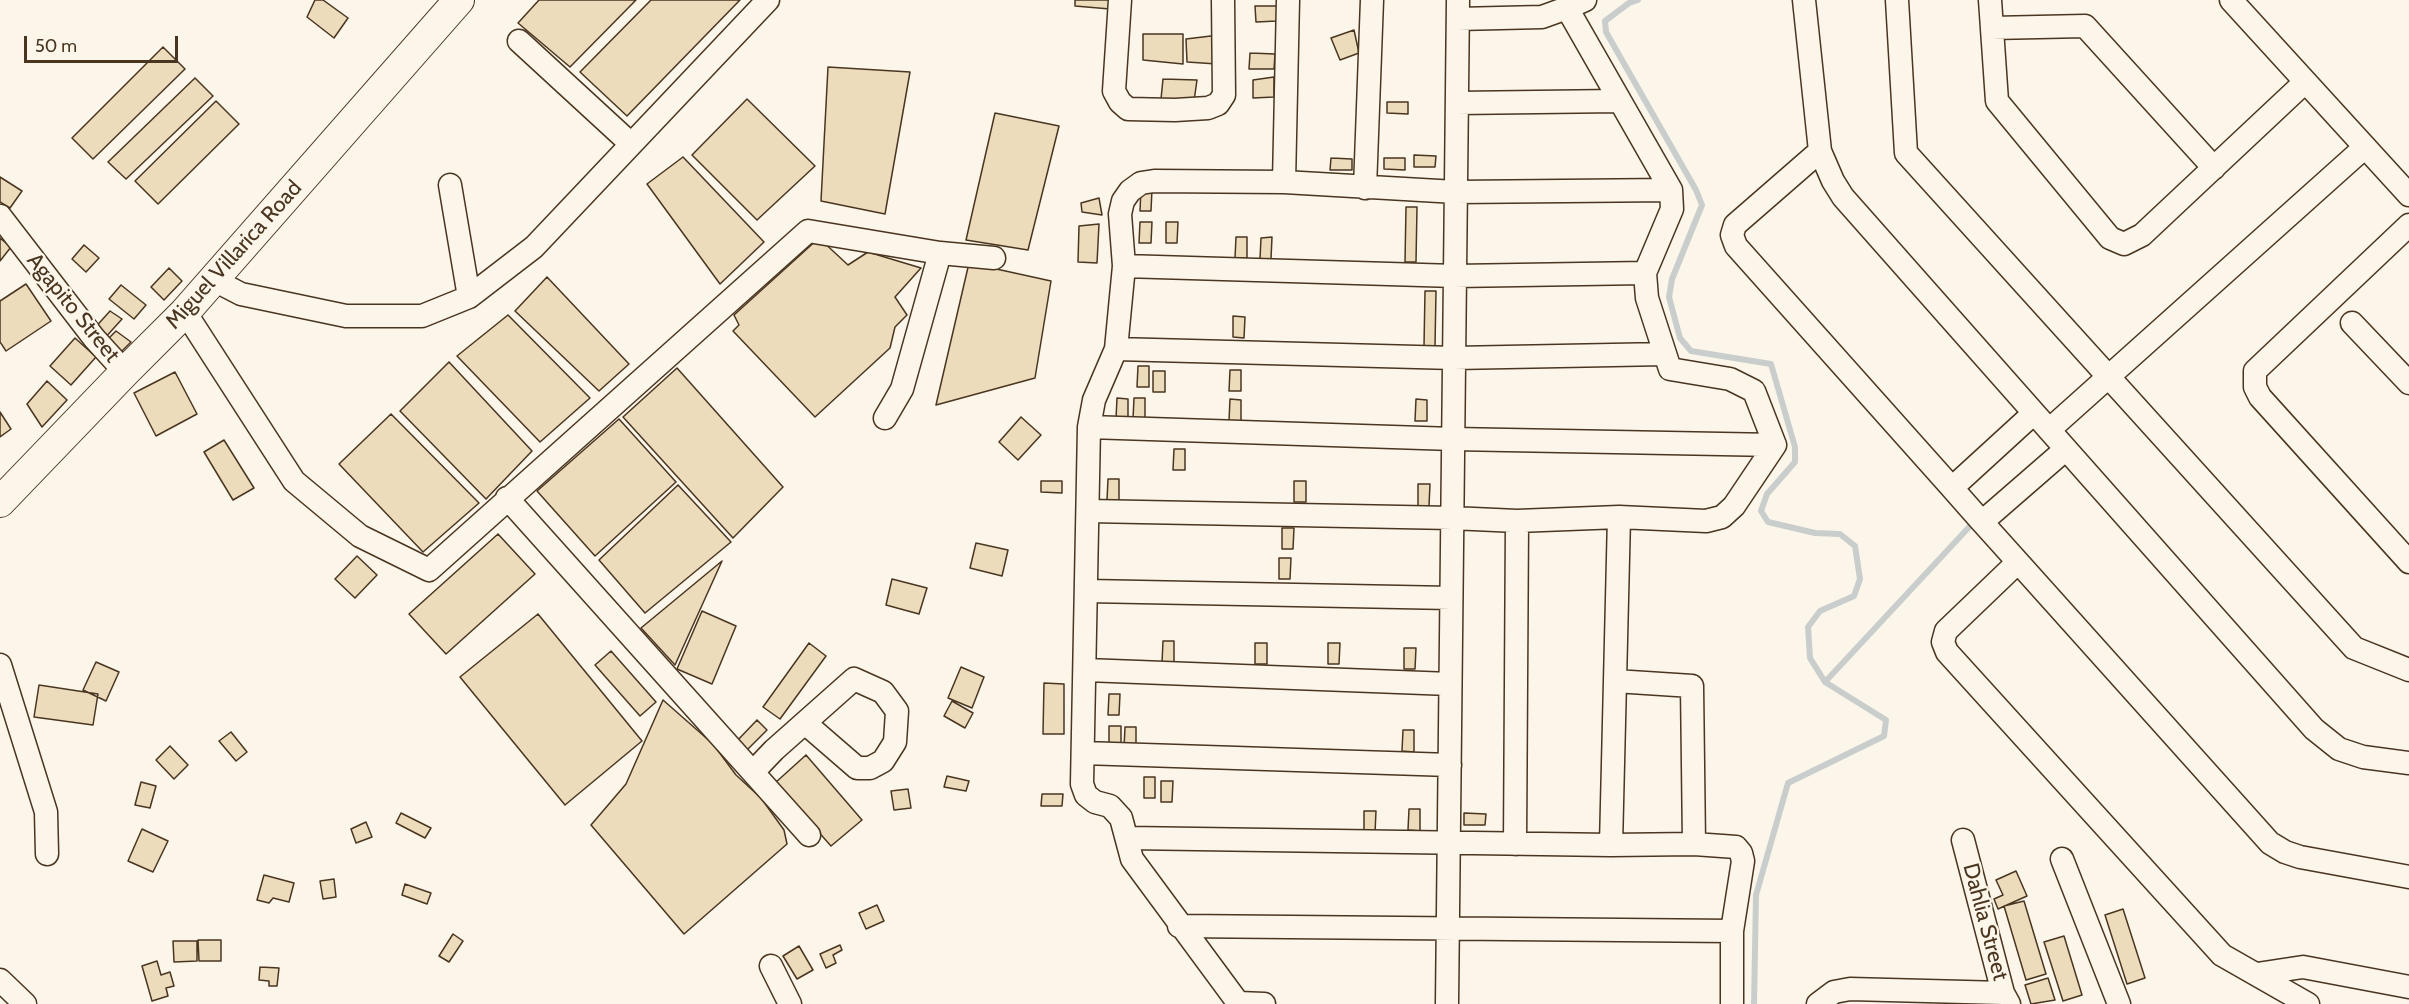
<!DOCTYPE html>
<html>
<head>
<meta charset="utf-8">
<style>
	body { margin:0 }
	#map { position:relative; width:2409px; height:1004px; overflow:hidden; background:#fbf6e9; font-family:Cabin,sans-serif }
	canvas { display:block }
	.scale { position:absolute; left:24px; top:36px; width:154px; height:27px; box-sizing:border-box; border:3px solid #4a3520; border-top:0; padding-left:8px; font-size:18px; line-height:21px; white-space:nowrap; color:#4a3520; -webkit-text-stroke:4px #fbf6e9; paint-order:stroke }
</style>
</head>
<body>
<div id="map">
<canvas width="2409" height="1004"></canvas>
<div class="scale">50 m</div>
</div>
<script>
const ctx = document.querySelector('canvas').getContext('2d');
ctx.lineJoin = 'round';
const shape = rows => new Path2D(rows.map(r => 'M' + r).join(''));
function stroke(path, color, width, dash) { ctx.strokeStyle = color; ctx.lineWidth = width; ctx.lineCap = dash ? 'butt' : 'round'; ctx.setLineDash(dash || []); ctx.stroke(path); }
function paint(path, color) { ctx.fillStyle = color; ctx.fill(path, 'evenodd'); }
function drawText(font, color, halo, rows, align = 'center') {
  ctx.font = font + ' Cabin,sans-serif'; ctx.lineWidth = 4.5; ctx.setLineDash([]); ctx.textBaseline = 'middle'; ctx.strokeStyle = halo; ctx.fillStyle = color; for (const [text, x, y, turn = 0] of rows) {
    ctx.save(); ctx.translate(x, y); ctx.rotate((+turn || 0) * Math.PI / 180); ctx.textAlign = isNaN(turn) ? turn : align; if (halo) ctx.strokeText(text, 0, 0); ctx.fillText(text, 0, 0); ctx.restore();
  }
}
const stream = shape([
	[1638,0,1629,3,1605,21,1606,32,1696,190,1702,205,1672,279,1669,297,1680,338,1691,351,1771,364,1795,447,1795,462,1767,494,1761,511,1768,522,1815,533,1840,534,1855,546,1860,579,1854,596,1820,611,1808,627,1810,658,1825,682,1886,720,1884,736,1788,783,1756,895,1754,1004],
	[1825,682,1971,525]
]);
const building = shape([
	[315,0,323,0,348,18,334,38,307,17,315,0],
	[539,0,636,0,570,67,518,23,539,0],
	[651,0,740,0,627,116,580,72,651,0],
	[1075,0,1110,0,1110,9,1075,6,1075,0],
	[1255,6,1277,6,1277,21,1256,22,1255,6],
	[1354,30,1359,53,1340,60,1331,38,1354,30],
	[1143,34,1183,34,1183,64,1143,60,1143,34],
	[1219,35,1217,64,1187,62,1186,39,1219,35],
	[163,47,185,69,93,159,72,138,163,47],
	[1250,53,1275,54,1274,69,1249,69,1250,53],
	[828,67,910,72,885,214,821,201,828,67],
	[1274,77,1274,97,1253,98,1253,80,1274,77],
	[195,78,213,96,126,179,108,162,195,78],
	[1163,79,1197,80,1194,101,1161,99,1163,79],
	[747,99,815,166,757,220,692,155,747,99],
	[216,101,239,124,158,204,135,181,216,101],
	[1387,102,1408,102,1408,114,1387,113,1387,102],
	[995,113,1059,126,1028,250,966,240,995,113],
	[1414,155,1436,156,1435,167,1414,167,1414,155],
	[683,157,764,242,720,284,647,184,683,157],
	[1331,158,1352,159,1352,170,1330,170,1331,158],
	[1384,158,1405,158,1405,170,1384,169,1384,158],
	[0,177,22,191,10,208,0,202,0,177],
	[1141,189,1152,189,1151,211,1140,211,1141,189],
	[1099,198,1102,215,1082,212,1081,203,1099,198],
	[1406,207,1417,207,1416,262,1405,262,1406,207],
	[1140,222,1152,222,1151,243,1139,243,1140,222],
	[1166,222,1178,222,1177,243,1166,243,1166,222],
	[1099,224,1097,263,1078,262,1079,226,1099,224],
	[1236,237,1247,237,1247,258,1235,258,1236,237],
	[1272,237,1271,259,1260,259,1261,238,1272,237],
	[0,238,11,247,0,261,0,238],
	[819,238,848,265,868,252,921,268,895,297,907,315,895,327,890,348,815,417,733,331,739,325,734,315,819,238],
	[84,245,99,258,86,272,72,259,84,245],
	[969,263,1051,281,1035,378,936,405,969,263],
	[169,268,182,281,164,300,151,287,169,268],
	[547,277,629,364,599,391,515,311,547,277],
	[26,284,51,321,6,351,0,342,0,301,26,284],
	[121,285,146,305,134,319,109,299,121,285],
	[1425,291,1436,291,1435,346,1424,346,1425,291],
	[110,311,122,319,104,339,92,331,110,311],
	[508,315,590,398,540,442,457,356,508,315],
	[1233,316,1245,317,1244,338,1233,337,1233,316],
	[116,331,131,342,118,355,105,342,116,331],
	[75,338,96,357,71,385,50,366,75,338],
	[449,362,532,451,486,499,400,411,449,362],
	[1138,366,1149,366,1149,387,1137,387,1138,366],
	[677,368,783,487,733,538,623,417,677,368],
	[1230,370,1241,370,1241,391,1229,391,1230,370],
	[1153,371,1165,371,1165,392,1153,392,1153,371],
	[175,372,197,414,156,436,134,393,175,372],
	[47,381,67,400,42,427,27,404,47,381],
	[1117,398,1128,399,1128,420,1116,419,1117,398],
	[1134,398,1145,398,1145,419,1133,419,1134,398],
	[1230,399,1241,400,1241,421,1229,421,1230,399],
	[1416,399,1427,400,1427,421,1415,421,1416,399],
	[0,412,11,429,0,437,0,412],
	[391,414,479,503,423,552,339,464,391,414],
	[1021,417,1041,435,1018,460,999,442,1021,417],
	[619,419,676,482,595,556,537,491,619,419],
	[224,440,254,488,233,500,204,452,224,440],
	[1174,449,1185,449,1185,470,1173,470,1174,449],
	[1108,479,1119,479,1119,500,1107,500,1108,479],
	[1041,481,1062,481,1062,493,1041,492,1041,481],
	[1294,481,1306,481,1306,502,1294,502,1294,481],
	[1418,484,1430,484,1429,506,1418,506,1418,484],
	[678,485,731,542,645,613,599,560,678,485],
	[1282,528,1294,528,1293,549,1282,549,1282,528],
	[498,534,535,574,446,654,409,614,498,534],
	[976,543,1008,550,1002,576,970,568,976,543],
	[357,556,377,575,355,598,335,579,357,556],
	[1279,558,1291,558,1290,579,1279,579,1279,558],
	[722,561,675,665,641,628,722,561],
	[892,579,927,588,919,614,886,605,892,579],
	[702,611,736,626,712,684,677,669,702,611],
	[538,614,642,741,565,805,460,677,538,614],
	[1163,641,1174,641,1174,663,1162,663,1163,641],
	[809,643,826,656,780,719,763,707,809,643],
	[1255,643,1267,643,1267,664,1255,664,1255,643],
	[1328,643,1340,643,1339,664,1328,664,1328,643],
	[1404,648,1416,648,1415,669,1404,669,1404,648],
	[611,651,656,702,640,716,595,665,611,651],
	[96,662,119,672,106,701,83,690,96,662],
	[961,667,984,677,972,708,948,698,961,667],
	[1044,683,1064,684,1064,734,1043,734,1044,683],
	[39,685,98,694,93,725,34,717,39,685],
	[1109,694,1120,694,1119,715,1108,715,1109,694],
	[663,700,713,744,736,775,761,798,784,830,787,844,684,934,591,825,626,784,663,700],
	[952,701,973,713,965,728,944,716,952,701],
	[757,720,767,730,745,752,735,743,757,720],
	[1109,726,1121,726,1121,747,1109,747,1109,726],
	[1125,727,1136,727,1136,748,1124,748,1125,727],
	[1403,730,1414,730,1414,752,1402,751,1403,730],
	[231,732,247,752,236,761,219,741,231,732],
	[170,746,188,765,174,779,156,760,170,746],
	[806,755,862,820,831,846,775,783,806,755],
	[947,776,969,781,966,791,944,787,947,776],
	[1144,777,1155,777,1155,798,1144,798,1144,777],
	[1161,781,1173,781,1172,802,1161,802,1161,781],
	[141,782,156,786,150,808,135,805,141,782],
	[908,789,911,808,894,810,891,791,908,789],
	[1042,794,1063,794,1062,806,1041,806,1042,794],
	[1409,809,1420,809,1420,831,1408,830,1409,809],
	[1364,811,1376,811,1375,833,1364,833,1364,811],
	[401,813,431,828,425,838,396,823,401,813],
	[1464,813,1486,814,1485,825,1464,825,1464,813],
	[366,822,372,837,356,843,351,829,366,822],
	[142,829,168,841,153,872,128,861,142,829],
	[2016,871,2027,896,1998,909,1994,899,2003,895,1996,880,2016,871],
	[264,875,294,883,289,902,273,898,269,903,257,900,264,875],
	[334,879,336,897,323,899,320,881,334,879],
	[405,884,431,893,427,904,402,895,405,884],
	[2024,901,2046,974,2026,980,2004,906,2024,901],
	[877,905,884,921,866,929,859,913,877,905],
	[2123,909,2145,978,2127,984,2105,915,2123,909],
	[453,934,463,941,449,962,439,956,453,934],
	[2064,936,2082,995,2063,1001,2044,942,2064,936],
	[198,940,221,940,221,961,199,961,198,940],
	[173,941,197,941,197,961,174,962,173,941],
	[840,945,842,950,833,955,836,963,826,968,820,954,840,945],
	[799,946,813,970,797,979,783,956,799,946],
	[157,961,161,975,170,972,174,986,166,988,168,996,152,1001,142,966,157,961],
	[260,967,279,968,277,986,269,986,269,981,259,980,260,967],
	[2048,978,2055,1000,2031,1004,2025,985,2048,978]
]);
const minor = shape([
	[1120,0,1114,91,1120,102,1128,109,1175,110,1208,108,1218,104,1224,95,1223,0],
	[1804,0,1820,151,1833,181,1843,197,2066,449,1982,522,1952,488],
	[1897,0,1906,153,2354,648,2409,670],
	[1990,0,1997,101,2110,238,2124,244,2142,235,2305,82],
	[2231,0,2409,195],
	[1458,19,1542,17,1567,8],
	[1992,28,2085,26,2214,168],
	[519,41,631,144],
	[1457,103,1618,101],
	[1820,151,1735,225,1732,235,1736,246,1952,488,2034,413],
	[1284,182,1288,0],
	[450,185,469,297],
	[1365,188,1372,0],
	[0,216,94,338,125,372],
	[2409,225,2255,371,2255,387,2260,397,2409,562],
	[1124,266,1455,276,1645,273],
	[214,280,241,294,346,316,422,316,469,297,534,247,768,0],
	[185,312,294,481,360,536,429,570,808,231,940,253,994,258],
	[2352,323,2409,383],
	[1116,349,1454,358,1665,354],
	[885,418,902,389,940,253],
	[1089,427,1453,439,1775,445],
	[2049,430,2365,147],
	[2066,449,2314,729,2339,749,2363,757,2409,763],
	[507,498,809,835],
	[1089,511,1452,518,1517,521,1619,517,1706,521,1722,517,1734,506,1775,445,1754,391,1730,379,1670,369,1647,298,1645,273,1672,209,1671,190,1567,8,1585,0],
	[1982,522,2018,562,1946,631,1943,642,1947,652,2222,955,2308,1004],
	[2018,562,2270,843,2285,852,2300,857,2409,877],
	[1088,591,1451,598],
	[0,665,46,812,47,854],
	[1086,670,1450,684],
	[1615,681,1692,686,1694,844],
	[1083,753,1450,765],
	[753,772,774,750,854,679,883,692,897,711,895,742,883,761,870,768,857,768,805,723],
	[1128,838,1611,845,1694,844,1736,847,1741,853,1743,861,1732,931,1732,1004],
	[1963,840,2003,993,2009,1004],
	[1515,844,1517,521],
	[1611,845,1619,517],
	[2062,859,2119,1004],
	[1179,926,1732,931],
	[771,966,790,1004],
	[2257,974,2303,967,2409,987],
	[0,980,25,1004],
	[1239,1003,1264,1004],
	[1239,1004,1132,859,1121,818,1110,806,1095,802,1086,795,1082,784,1089,427,1094,400,1116,349,1124,266,1120,214,1123,201,1130,191,1141,183,1154,181,1284,182,1456,192,1671,190],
	[1447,1004,1458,0],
	[1818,1004,1834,992,1850,989,2003,993]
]);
const major = shape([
	[0,502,125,372,185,312,459,0]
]);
const streetNames = [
	["Miguel Villarica Road",234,255,-48],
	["Agapito Street",73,308,51],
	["Dahlia Street",1985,922,75]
];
stroke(stream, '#c9cecd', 6);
paint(building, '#ecdcbc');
stroke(building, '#4a3520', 1.5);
stroke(minor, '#4a3520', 25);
stroke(major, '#4a3520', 32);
stroke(minor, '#fbf6e9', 22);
stroke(major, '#fbf6e9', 30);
drawText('22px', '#4a3520', '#fbf6e9', streetNames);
</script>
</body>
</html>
